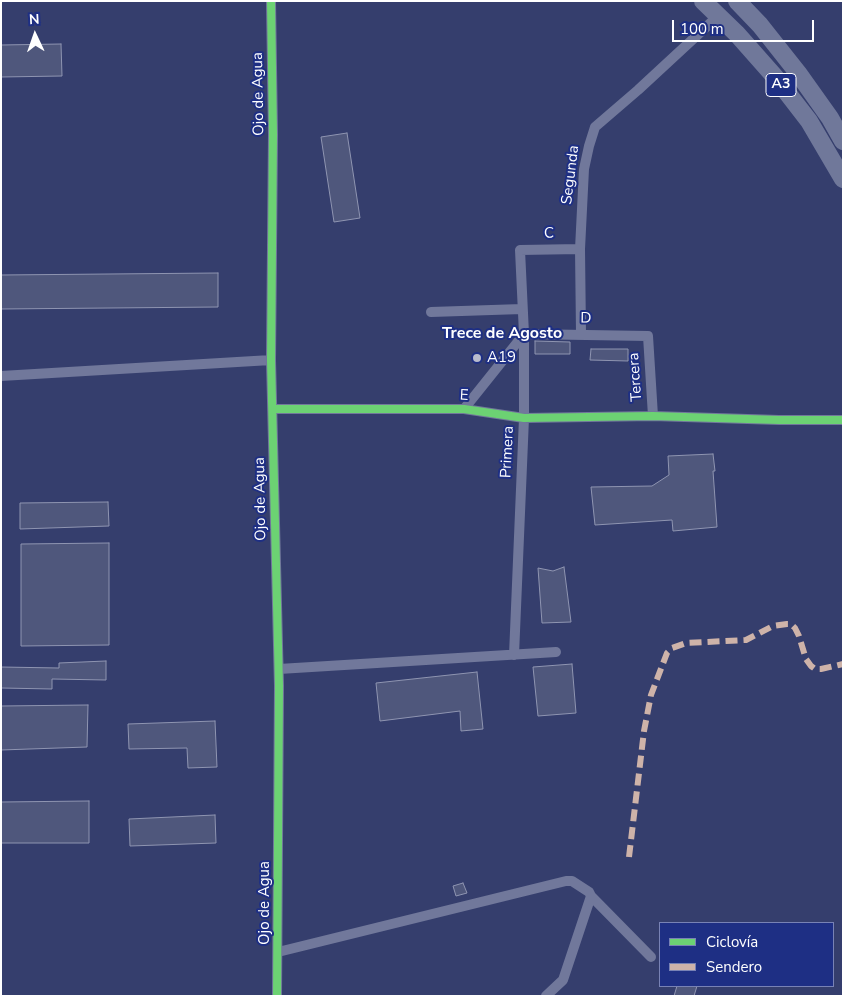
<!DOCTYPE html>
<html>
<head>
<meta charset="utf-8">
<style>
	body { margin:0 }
	#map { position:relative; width:844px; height:997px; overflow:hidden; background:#353e6d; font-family:"Nunito Sans",sans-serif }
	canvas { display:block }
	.frame { position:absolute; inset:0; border:2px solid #fff; pointer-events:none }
	.legend { position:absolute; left:659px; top:922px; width:175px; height:65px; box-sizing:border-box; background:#1e2f84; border:1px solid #7882b5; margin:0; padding:6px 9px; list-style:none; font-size:15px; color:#fff }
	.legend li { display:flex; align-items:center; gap:10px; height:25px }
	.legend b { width:25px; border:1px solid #7882b5 }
	.north { position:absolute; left:10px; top:10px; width:50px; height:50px; -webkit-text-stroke:4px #1e2f84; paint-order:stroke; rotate:357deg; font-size:14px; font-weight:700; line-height:20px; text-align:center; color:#fff }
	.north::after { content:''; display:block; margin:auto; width:18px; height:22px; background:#fff; clip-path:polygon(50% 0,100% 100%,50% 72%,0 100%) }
	.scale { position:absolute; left:672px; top:20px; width:142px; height:22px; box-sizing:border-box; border:2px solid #fff; border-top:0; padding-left:6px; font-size:15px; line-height:18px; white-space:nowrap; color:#fff; -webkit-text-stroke:4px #1e2f84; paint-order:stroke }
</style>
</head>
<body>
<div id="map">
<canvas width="844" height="997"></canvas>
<div class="frame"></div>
<ul class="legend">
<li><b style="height:6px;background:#6cd273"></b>Ciclovía</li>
<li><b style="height:6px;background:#ceb3a9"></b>Sendero</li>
</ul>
<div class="north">N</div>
<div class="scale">100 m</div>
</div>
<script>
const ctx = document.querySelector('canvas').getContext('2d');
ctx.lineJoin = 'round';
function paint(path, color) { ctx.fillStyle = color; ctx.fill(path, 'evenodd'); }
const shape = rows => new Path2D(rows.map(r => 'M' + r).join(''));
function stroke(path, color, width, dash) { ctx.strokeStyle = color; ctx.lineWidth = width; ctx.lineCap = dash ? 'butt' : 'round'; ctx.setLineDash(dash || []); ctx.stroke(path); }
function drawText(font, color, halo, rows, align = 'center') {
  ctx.font = font + ' "Nunito Sans",sans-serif'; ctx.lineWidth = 4; ctx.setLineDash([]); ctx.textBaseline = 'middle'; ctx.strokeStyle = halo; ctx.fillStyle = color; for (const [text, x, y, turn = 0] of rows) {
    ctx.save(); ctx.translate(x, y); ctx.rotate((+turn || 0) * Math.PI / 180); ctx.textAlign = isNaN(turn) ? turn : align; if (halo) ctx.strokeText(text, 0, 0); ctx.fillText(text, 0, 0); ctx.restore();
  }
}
const building = shape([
	[61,44,62,76,1,77,1,45,61,44],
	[347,133,360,218,334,222,321,137,347,133],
	[218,273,218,307,1,309,1,275,218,273],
	[535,341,570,342,570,354,535,354,535,341],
	[591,349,628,349,628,361,590,360,591,349],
	[713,454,715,471,713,471,717,527,673,531,672,520,595,525,591,487,652,486,669,475,668,456,713,454],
	[108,502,109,526,20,529,20,503,108,502],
	[109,543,109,645,21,646,21,544,109,543],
	[564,567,571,622,542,623,538,568,553,571,564,567],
	[106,661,106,680,52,679,52,689,1,688,1,667,59,668,59,663,106,661],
	[572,664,576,713,538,716,533,667,572,664],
	[477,672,483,729,461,731,460,711,380,721,376,683,477,672],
	[88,705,87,747,1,750,1,706,88,705],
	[215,721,217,767,188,768,187,748,129,749,128,724,215,721],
	[89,801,89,843,1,843,1,802,89,801],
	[215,815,216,843,130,846,129,819,215,815],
	[463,883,467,893,456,896,453,886,463,883],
	[677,986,697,986,694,996,674,996,677,986]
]);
const minor = shape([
	[271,1,273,134,271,360,279,686,277,996],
	[431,312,522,309],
	[524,334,648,336,653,416],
	[581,334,580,249,584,169,589,146,595,127,638,90,718,16],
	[1,376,271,360],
	[273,409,464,409,524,418,653,416,779,420,843,420],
	[464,409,524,334],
	[514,655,524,418,524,334,520,250,580,249],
	[279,669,556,652],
	[278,952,566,881,572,881,589,892,591,896,651,957],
	[546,996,563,980,591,896]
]);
const trunk = shape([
	[703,1,737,34,775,77,809,121,843,179],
	[737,1,760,25,798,73,830,118,843,141]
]);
const quiet = shape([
	[629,857,644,731,651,695,667,653,672,648,686,643,746,640,773,626,787,624,791,624,795,628,799,636,806,659,811,666,815,669,821,669,843,664]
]);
const cycleway = shape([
	[271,1,273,134,271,360,279,686,277,996],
	[273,409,464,409,524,418,653,416,779,420,843,420]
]);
const markers = [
	[477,358,5,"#b8bbcc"]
];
const shields = [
	[781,85,30]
];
const shieldNames = [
	["A3",781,85]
];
const streetNames = [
	["Ojo de Agua",259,94,-91],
	["Segunda",571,175,-83],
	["C",549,234,-1],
	["D",586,319,1],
	["Tercera",636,377,-94],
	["E",464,396,3],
	["Primera",508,452,-87],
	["Ojo de Agua",261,499,-91],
	["Ojo de Agua",265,903,-90]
];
const poiNames = [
	["A19",487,358]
];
const neighbourhoodNames = [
	["Trece de Agosto",502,334]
];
paint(building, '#4f577c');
stroke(building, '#8f95b1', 1);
stroke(minor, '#71789b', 10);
stroke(trunk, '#70789a', 18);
stroke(quiet, '#ceb3a9', 6, [12, 6]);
stroke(cycleway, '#6cd273', 8);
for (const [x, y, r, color] of markers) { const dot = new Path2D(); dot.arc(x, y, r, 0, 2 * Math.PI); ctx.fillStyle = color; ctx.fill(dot); stroke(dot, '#1e2f84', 2); }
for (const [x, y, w] of shields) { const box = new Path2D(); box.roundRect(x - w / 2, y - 11.5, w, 23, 4); ctx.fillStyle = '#1e2f84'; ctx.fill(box); stroke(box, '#fff', 1); }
drawText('bold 14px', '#fff', null, shieldNames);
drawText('15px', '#fff', '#1e2f84', streetNames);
drawText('15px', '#fff', '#1e2f84', poiNames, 'left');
drawText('bold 16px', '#fff', '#1e2f84', neighbourhoodNames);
</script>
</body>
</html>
